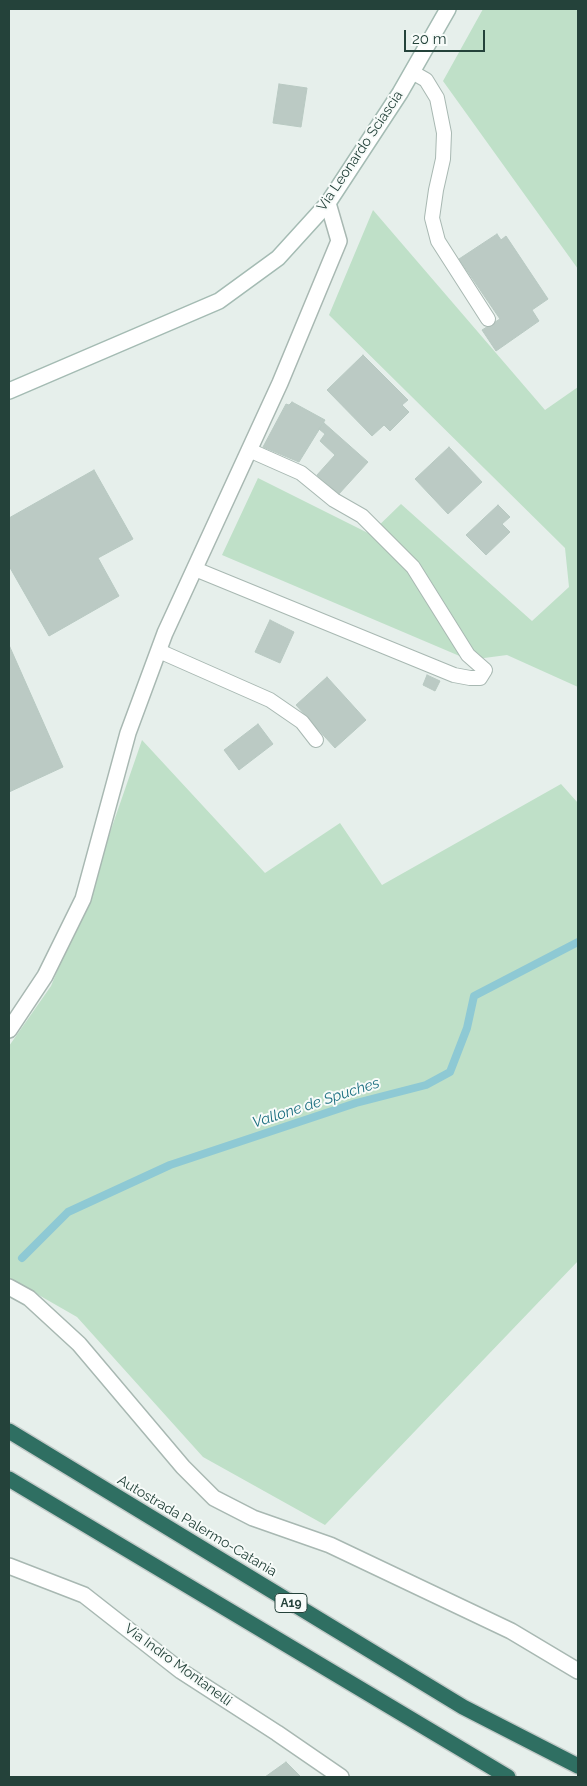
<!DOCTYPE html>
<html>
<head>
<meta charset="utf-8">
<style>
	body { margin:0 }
	#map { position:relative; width:587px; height:1786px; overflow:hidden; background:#e6efeb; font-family:Raleway,sans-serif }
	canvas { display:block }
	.frame { position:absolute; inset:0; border:10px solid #24423a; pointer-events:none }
	.scale { position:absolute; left:404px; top:30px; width:81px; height:22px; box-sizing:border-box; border:2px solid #24423a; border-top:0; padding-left:6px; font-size:15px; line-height:18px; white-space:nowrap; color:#24423a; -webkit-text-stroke:4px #f7fbf9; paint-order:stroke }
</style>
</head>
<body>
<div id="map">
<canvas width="587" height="1786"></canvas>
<div class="frame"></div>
<div class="scale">20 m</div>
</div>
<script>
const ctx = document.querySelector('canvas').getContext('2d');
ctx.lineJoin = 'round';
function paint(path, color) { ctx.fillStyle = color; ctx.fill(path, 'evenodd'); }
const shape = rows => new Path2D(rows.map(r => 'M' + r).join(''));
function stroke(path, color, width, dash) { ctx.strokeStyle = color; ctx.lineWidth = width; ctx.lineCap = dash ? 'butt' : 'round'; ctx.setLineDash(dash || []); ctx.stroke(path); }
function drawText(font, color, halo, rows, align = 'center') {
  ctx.font = font + ' Raleway,sans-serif'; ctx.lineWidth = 4; ctx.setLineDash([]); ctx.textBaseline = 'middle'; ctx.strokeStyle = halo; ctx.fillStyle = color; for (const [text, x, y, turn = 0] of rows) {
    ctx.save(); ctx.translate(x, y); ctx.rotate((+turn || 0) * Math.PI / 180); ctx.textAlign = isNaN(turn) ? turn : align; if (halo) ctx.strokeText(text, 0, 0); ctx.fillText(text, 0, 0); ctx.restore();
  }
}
const green = shape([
	[483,9,578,9,578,269,443,81],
	[373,210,545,410,578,387,578,687,507,655,469,660,222,555,258,478,370,534,401,504,532,621,569,587,565,548,329,315],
	[142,740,265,873,340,823,382,885,561,784,578,803,578,1261,325,1525,203,1457,77,1317,9,1278,9,1046,51,986,87,899]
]);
const stream = shape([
	[22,1258,68,1212,170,1165,356,1103,426,1085,450,1072,467,1028,474,996,578,942]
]);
const building = shape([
	[279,84,307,88,301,127,273,123,279,84],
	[497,234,501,240,506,236,548,299,532,310,539,321,496,351,482,330,500,319,459,259,497,234],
	[363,355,408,400,402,405,409,412,390,431,384,425,372,436,327,390,363,355],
	[292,402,325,420,299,462,263,447,286,404,289,405,292,402],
	[324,423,368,462,338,495,317,475,335,455,320,441,325,434,319,429,324,423],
	[449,447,482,482,448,514,415,479,449,447],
	[94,470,133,539,98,558,119,596,49,636,9,566,9,518,94,470],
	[498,505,510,517,502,524,510,532,486,555,466,535,498,505],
	[270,620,294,632,280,663,255,652,270,620],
	[9,645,63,767,9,792,9,645],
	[427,675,440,681,435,691,423,685,427,675],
	[327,677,366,720,335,748,296,705,327,677],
	[258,724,273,744,239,770,224,750,258,724],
	[286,1762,301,1777,265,1777,286,1762]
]);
const lane = shape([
	[412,72,426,80,437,98,444,133,443,159,436,190,432,218,438,241,488,319],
	[195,569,454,675,470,678,480,678,485,670,468,655,413,567,362,516,334,500,301,473,249,450],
	[159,651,270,700,302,722,316,740]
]);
const street = shape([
	[9,1030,45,976,83,899,128,733,165,633,280,383,339,241,328,203],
	[9,1287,29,1298,79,1344,183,1467,214,1498,253,1518,330,1545,511,1631,578,1671],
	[9,1566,84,1595,181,1671,277,1733,341,1777]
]);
const secondary = shape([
	[9,391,219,301,278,258,328,203,400,93,448,9]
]);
const highway = shape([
	[9,1431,463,1707,578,1766],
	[9,1479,508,1777]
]);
const shields = [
	[291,1603,32]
];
const shieldNames = [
	["A19",291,1603]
];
const streetNames = [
	["Via Leonardo Sciascia",360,151,-56],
	["Autostrada Palermo-Catania",197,1526,31],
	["Via Indro Montanelli",178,1665,36]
];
const waterNames = [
	["Vallone de Spuches",316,1103,-18]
];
paint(green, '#bfe0c8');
stroke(stream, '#8ec9d4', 8);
paint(building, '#bbcac4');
stroke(building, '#b8c9c2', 1);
stroke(lane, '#a8b8b2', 16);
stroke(street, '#a8b8b2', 18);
stroke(secondary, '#a4bbb3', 18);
stroke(highway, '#c2cac8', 18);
stroke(lane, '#fff', 14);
stroke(street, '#fff', 15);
stroke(secondary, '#fff', 15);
stroke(highway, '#2f6f62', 15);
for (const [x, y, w] of shields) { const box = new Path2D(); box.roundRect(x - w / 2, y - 9.5, w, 19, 4); ctx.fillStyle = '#f7fbf9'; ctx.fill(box); stroke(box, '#24423a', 1); }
drawText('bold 12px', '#24423a', null, shieldNames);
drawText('14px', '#24423a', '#f7fbf9', streetNames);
drawText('italic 15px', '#1c6f80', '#f7fbf9', waterNames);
</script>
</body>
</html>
